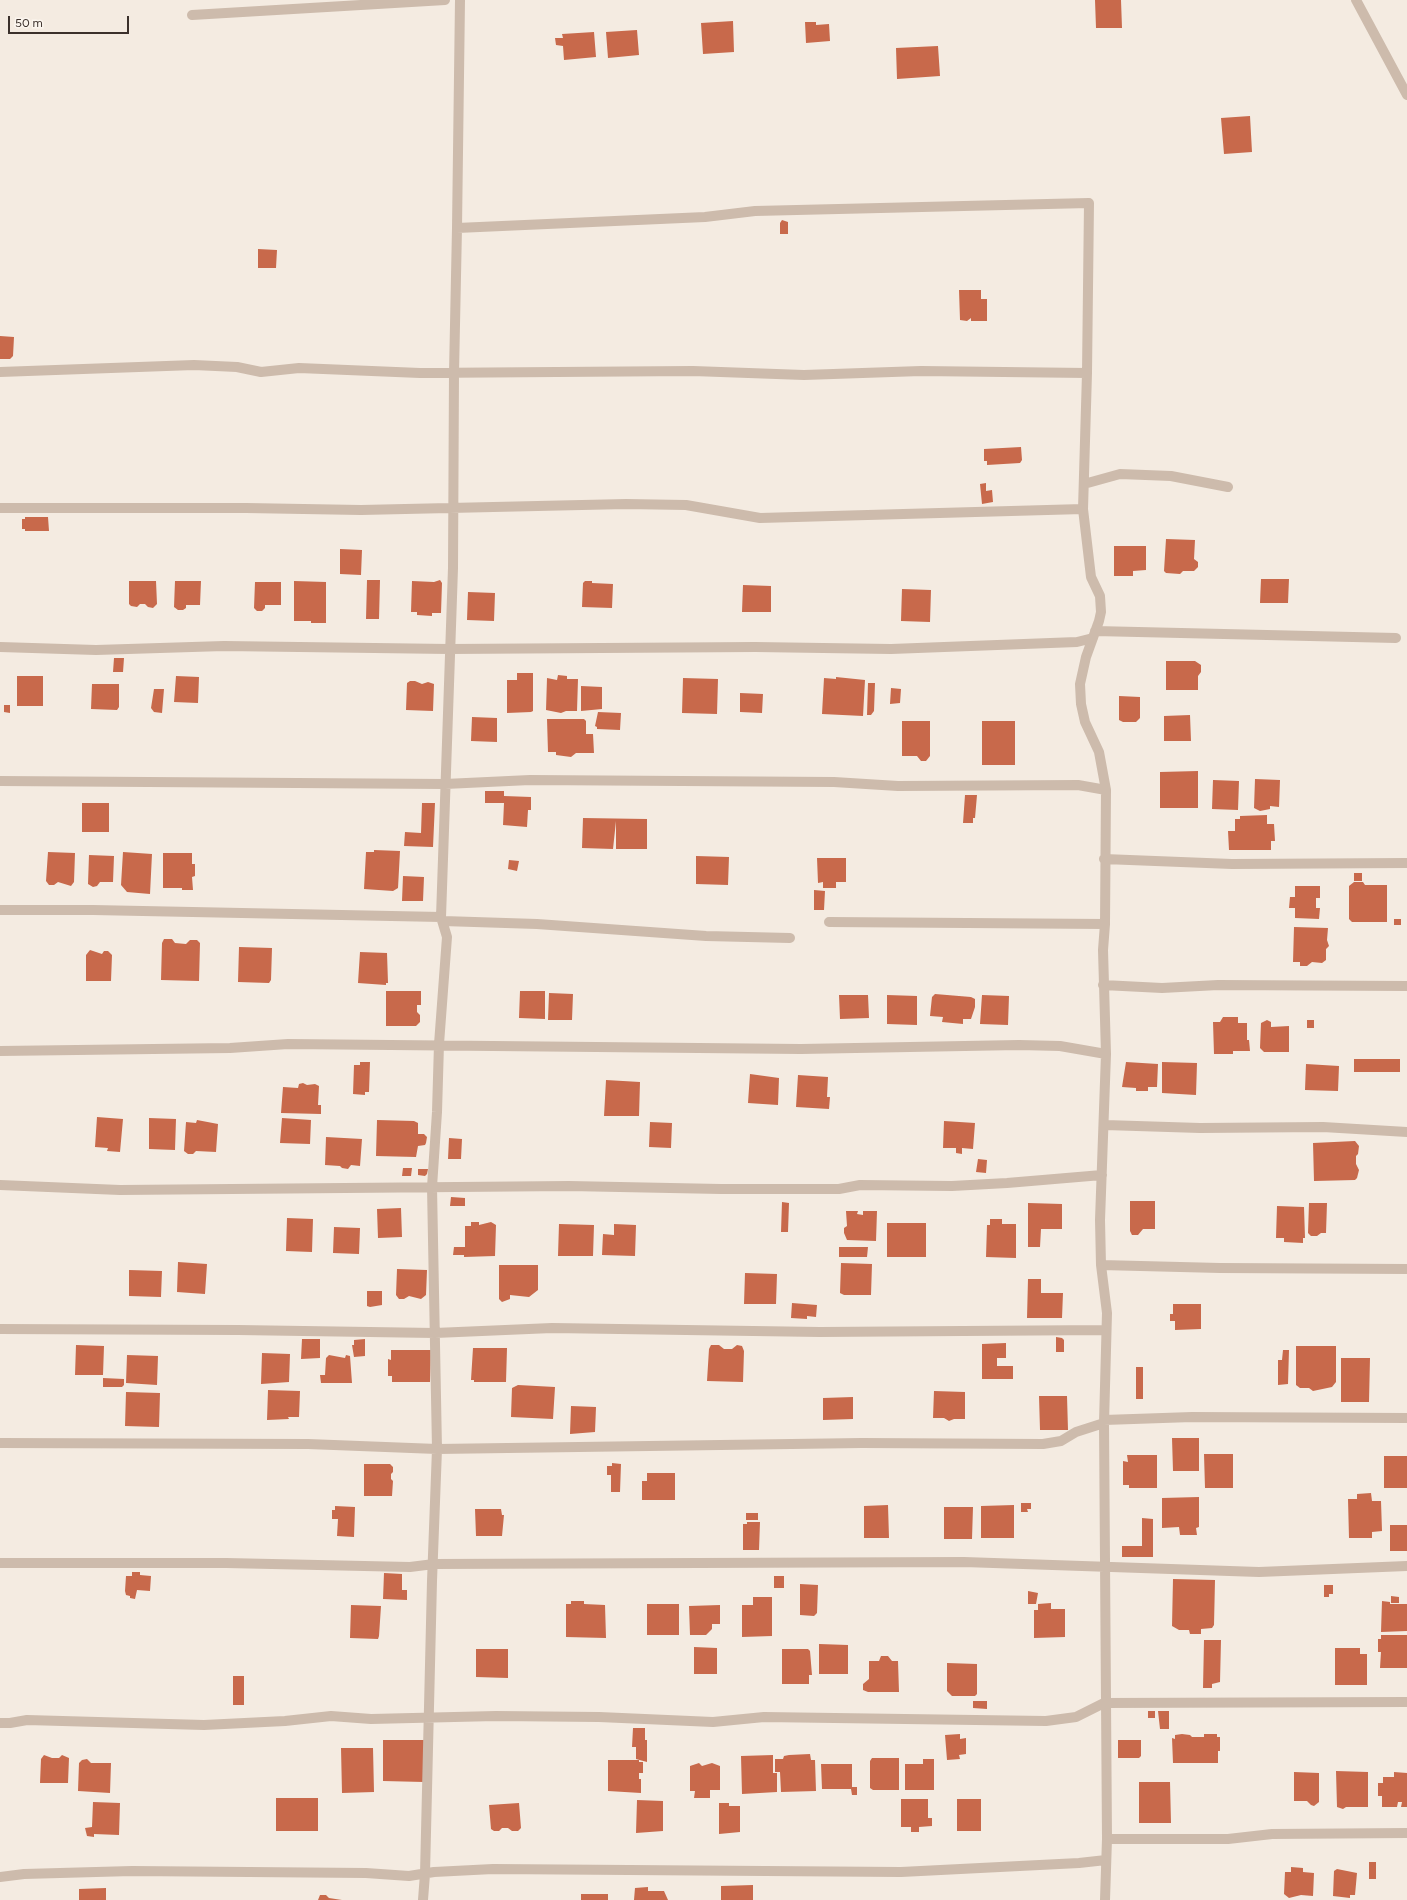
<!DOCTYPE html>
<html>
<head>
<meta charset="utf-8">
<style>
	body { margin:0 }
	#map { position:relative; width:1407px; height:1900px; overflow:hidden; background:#f4ebe1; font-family:Figtree,sans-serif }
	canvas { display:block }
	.scale { position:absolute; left:8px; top:16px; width:121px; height:18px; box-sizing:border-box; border:2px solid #3b302b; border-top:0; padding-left:5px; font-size:12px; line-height:14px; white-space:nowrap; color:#3b302b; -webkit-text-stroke:3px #fbf5ee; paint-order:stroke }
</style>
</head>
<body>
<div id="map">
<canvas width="1407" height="1900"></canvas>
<div class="scale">50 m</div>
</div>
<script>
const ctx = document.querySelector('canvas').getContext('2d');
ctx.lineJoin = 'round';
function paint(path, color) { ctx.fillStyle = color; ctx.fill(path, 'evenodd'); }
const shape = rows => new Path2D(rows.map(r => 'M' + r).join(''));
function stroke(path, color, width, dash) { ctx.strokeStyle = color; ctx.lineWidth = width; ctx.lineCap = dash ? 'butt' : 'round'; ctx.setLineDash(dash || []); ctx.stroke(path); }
const building = shape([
	[1095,0,1121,0,1122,28,1096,28],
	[733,21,734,52,703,54,701,23],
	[805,22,816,22,816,25,829,24,830,41,806,43],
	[637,30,639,55,608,58,606,32],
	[594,32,596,57,564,60,563,46,556,45,555,38,563,38,562,34],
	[938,46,940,76,897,79,896,48],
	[1250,116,1252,152,1224,154,1221,118],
	[782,220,788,222,788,234,780,234,780,223],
	[258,249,277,250,276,268,258,268],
	[959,290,981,290,981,299,987,299,987,321,971,321,971,318,967,321,960,320],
	[0,336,14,337,13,356,10,359,0,359],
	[1021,447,1022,460,1020,463,987,465,987,461,984,461,984,449],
	[986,483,986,491,992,490,993,502,982,504,980,484],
	[25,517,48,517,49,531,25,531,25,529,22,529,22,519,25,519],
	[1166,539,1195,540,1194,559,1198,562,1198,567,1194,571,1183,571,1180,574,1166,573,1164,571],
	[1114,546,1146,546,1146,570,1133,571,1133,576,1114,576],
	[340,549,362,550,361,575,340,574],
	[1261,579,1289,579,1288,603,1260,603],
	[367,580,380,580,379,619,366,619],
	[440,580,442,583,441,613,432,613,432,616,417,615,417,612,411,612,412,581,434,582],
	[129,581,156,581,157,604,153,608,148,607,145,604,140,604,137,607,131,606,129,604],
	[175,581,201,581,200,605,186,605,186,608,183,610,178,610,174,607],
	[294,581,326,582,326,623,311,623,311,621,294,621],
	[585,581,592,581,592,583,613,584,612,608,582,607,583,583],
	[255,582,281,582,281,605,265,605,265,608,262,611,257,611,254,608],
	[743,585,771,586,771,612,742,612],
	[902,589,931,590,930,622,901,621],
	[468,592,495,593,494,621,467,620],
	[114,658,124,658,123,672,113,672],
	[1166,661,1195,661,1201,665,1201,672,1198,676,1198,690,1166,690],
	[517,673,533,673,533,711,531,712,507,713,507,680,517,680],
	[558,675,567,676,567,679,578,679,577,711,566,711,561,713,546,710,547,678,557,680],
	[17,676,43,676,43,706,17,706],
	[176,676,199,677,198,703,174,702],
	[836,677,865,680,863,716,822,714,824,678,836,679],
	[683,678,718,679,717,714,682,713],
	[410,681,415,681,422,684,428,682,434,684,433,711,406,710,407,683],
	[868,683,875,683,874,711,871,715,867,715],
	[92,684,119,684,119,707,117,710,91,709],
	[581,686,602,687,602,709,581,711],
	[891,688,901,689,900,703,890,704],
	[154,689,164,689,162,713,154,712,151,708],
	[740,693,763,694,762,713,740,712],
	[1119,696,1140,697,1140,718,1136,722,1123,722,1119,720],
	[4,705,10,705,10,713,4,712],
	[598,712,621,713,620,730,597,729,597,727,595,726],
	[1190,715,1191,741,1164,741,1164,716],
	[472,717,497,718,497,742,471,741],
	[547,719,584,719,586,721,586,734,593,734,594,753,576,753,571,757,556,755,556,752,548,752],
	[902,721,930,721,930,756,926,761,921,761,917,756,902,756],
	[982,721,1015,721,1015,765,982,765],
	[1198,771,1198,808,1160,808,1160,772],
	[1255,779,1280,780,1279,807,1270,806,1270,809,1260,811,1254,808],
	[1213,780,1239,781,1238,810,1212,809],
	[485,791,504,791,504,796,531,797,531,810,528,810,527,827,503,825,504,803,485,803],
	[965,795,977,795,975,818,973,818,973,823,963,823],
	[82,803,109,803,109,832,82,832],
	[422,803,435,803,433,847,404,846,405,832,421,833],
	[1267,815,1267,824,1274,824,1275,841,1271,841,1271,850,1229,850,1228,831,1235,831,1235,819,1240,819,1240,816],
	[583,818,647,819,647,849,616,849,616,821,613,849,582,848],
	[374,850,400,851,398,888,393,891,364,889,366,852,374,852],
	[48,852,75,853,74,882,71,886,58,882,54,885,49,885,46,881],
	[123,852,152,854,150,894,127,892,121,885],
	[163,853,192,853,192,864,195,864,195,876,192,877,193,890,182,890,182,888,163,888],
	[89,855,114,856,113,882,100,882,97,886,93,887,88,884],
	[696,856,729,857,728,885,696,884],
	[817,858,846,858,846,882,836,882,836,888,823,888,823,882,818,883],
	[509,860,519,861,517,871,508,869],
	[1354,873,1362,873,1362,881,1354,881],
	[403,876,424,877,423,901,402,901],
	[1354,882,1363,882,1365,885,1387,885,1387,922,1352,922,1349,919,1349,886],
	[1295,886,1320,886,1320,898,1316,898,1316,908,1320,908,1319,919,1295,918,1295,908,1289,908,1290,897,1295,897],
	[814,890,825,891,824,910,814,910],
	[1394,919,1401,919,1401,925,1394,925],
	[1294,927,1328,928,1327,940,1329,946,1326,949,1326,960,1322,963,1312,962,1307,966,1300,966,1300,962,1293,962],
	[164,939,172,939,175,943,186,944,190,940,197,940,200,943,199,981,161,980,162,943],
	[239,947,272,948,271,980,269,983,238,982],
	[90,950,102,954,104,951,108,951,112,955,111,981,86,981,86,955],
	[360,952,387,953,388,983,386,983,386,985,358,983],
	[386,991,421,991,421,1005,417,1005,417,1012,420,1015,420,1022,416,1026,386,1026],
	[520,991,545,991,545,1019,519,1018],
	[549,993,573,994,572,1020,548,1020],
	[935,994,971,997,975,999,975,1007,971,1019,963,1019,963,1024,942,1022,943,1017,930,1016,932,997],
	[839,995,868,995,869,1018,840,1019],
	[887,995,917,996,917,1025,887,1024],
	[982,995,1009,996,1008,1025,980,1024],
	[1223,1017,1238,1017,1238,1023,1247,1023,1247,1040,1249,1040,1250,1051,1233,1051,1233,1054,1214,1054,1213,1022,1220,1022],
	[1267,1020,1271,1022,1271,1027,1289,1026,1289,1052,1264,1052,1260,1048,1261,1023],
	[1307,1020,1314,1020,1314,1028,1307,1028],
	[1354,1059,1400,1059,1400,1072,1354,1072],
	[360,1062,370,1062,369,1092,365,1092,365,1095,353,1094,354,1065,360,1065],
	[1126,1062,1158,1064,1157,1087,1148,1087,1148,1091,1136,1091,1136,1088,1122,1087],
	[1162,1062,1197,1063,1196,1095,1162,1093],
	[1306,1064,1339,1066,1338,1091,1305,1090],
	[750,1074,779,1078,778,1105,748,1103],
	[798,1075,828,1077,827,1097,830,1097,829,1109,796,1107],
	[606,1080,640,1082,639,1116,604,1116],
	[303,1083,307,1085,315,1084,319,1086,318,1105,321,1105,321,1114,281,1113,283,1087,298,1088,299,1084],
	[97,1117,123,1119,120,1152,107,1151,108,1148,95,1147],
	[149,1118,176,1119,175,1150,149,1149],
	[282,1118,311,1120,310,1144,280,1143],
	[197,1120,218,1124,216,1152,196,1151,193,1154,188,1154,184,1151,186,1122,196,1123],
	[377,1120,414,1121,418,1123,418,1134,424,1134,427,1137,426,1143,425,1145,418,1146,416,1157,376,1156],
	[944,1121,975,1123,973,1149,962,1148,962,1154,956,1153,956,1148,943,1148],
	[650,1122,672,1123,671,1148,649,1147],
	[326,1137,362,1139,360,1166,351,1165,348,1169,342,1168,340,1166,325,1165],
	[449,1138,462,1139,461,1159,448,1159],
	[1355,1141,1359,1146,1358,1154,1356,1156,1356,1164,1359,1170,1357,1178,1355,1180,1314,1181,1313,1143],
	[978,1159,987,1160,986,1173,976,1172],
	[403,1168,412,1168,411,1176,402,1176],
	[418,1169,428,1169,427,1174,425,1176,418,1175],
	[451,1197,465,1198,465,1206,450,1206],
	[1130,1201,1155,1201,1155,1229,1143,1229,1138,1235,1132,1235,1130,1231],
	[782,1202,789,1203,788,1232,781,1232],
	[1028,1203,1062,1204,1062,1229,1041,1229,1040,1247,1028,1247],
	[1309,1203,1327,1203,1326,1233,1321,1233,1317,1236,1311,1236,1308,1233],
	[1277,1206,1304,1207,1305,1238,1303,1238,1303,1243,1284,1242,1284,1238,1276,1238],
	[401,1208,402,1237,378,1238,377,1209],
	[846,1211,858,1211,857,1214,863,1215,863,1211,877,1211,876,1241,847,1240,844,1233,844,1228,847,1226],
	[287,1218,313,1219,312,1252,286,1251],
	[990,1219,1002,1219,1002,1224,1016,1224,1016,1258,986,1257,987,1225,990,1225],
	[471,1222,479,1222,479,1225,491,1222,496,1225,495,1256,464,1257,464,1255,453,1255,454,1247,465,1247,465,1226,471,1226],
	[887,1223,926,1223,926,1257,887,1257],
	[559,1224,594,1225,593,1256,558,1256],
	[614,1224,636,1225,635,1256,602,1255,603,1234,614,1235],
	[334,1227,360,1228,359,1254,333,1253],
	[839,1247,868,1247,867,1257,839,1257],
	[178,1262,207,1264,205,1294,177,1292],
	[841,1263,872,1264,871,1295,844,1295,840,1293],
	[499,1265,538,1265,538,1290,529,1297,510,1295,510,1299,502,1302,499,1299],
	[397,1269,427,1270,426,1295,421,1299,409,1296,404,1299,399,1299,396,1295],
	[129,1270,162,1271,161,1297,129,1296],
	[745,1273,777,1274,776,1304,744,1304],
	[1028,1279,1041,1279,1041,1293,1063,1293,1062,1318,1027,1318],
	[367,1291,382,1291,382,1305,370,1307,367,1306],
	[792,1303,817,1305,816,1317,807,1316,807,1319,791,1318],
	[1173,1304,1201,1304,1201,1329,1175,1330,1175,1321,1170,1321,1170,1314,1173,1314],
	[1056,1337,1062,1338,1064,1340,1064,1352,1056,1352],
	[302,1339,320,1339,320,1358,301,1359],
	[365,1339,365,1356,354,1357,352,1345,354,1345,354,1340],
	[1006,1343,1006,1358,997,1358,997,1366,1013,1366,1013,1379,982,1379,982,1344],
	[76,1345,104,1346,103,1375,75,1375],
	[711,1345,719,1345,724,1349,732,1349,737,1345,742,1346,744,1351,743,1382,707,1381,709,1349],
	[1296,1346,1336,1346,1336,1382,1332,1387,1313,1391,1309,1388,1300,1388,1296,1385],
	[473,1348,507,1348,506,1382,474,1382,474,1380,471,1380],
	[391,1350,431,1350,430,1382,392,1382,392,1376,388,1376,388,1359,391,1360],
	[1283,1350,1289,1350,1288,1384,1278,1385,1278,1360,1282,1360],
	[262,1353,290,1354,289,1382,261,1384],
	[127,1355,158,1356,157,1385,126,1383],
	[329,1355,345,1358,346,1355,350,1356,352,1383,321,1383,320,1375,325,1375,326,1358],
	[1341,1358,1370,1358,1369,1402,1341,1402],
	[1136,1367,1143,1367,1143,1399,1136,1399],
	[103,1378,124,1379,124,1385,122,1387,103,1387],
	[518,1385,555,1387,553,1419,511,1417,512,1388],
	[268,1390,300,1391,299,1417,288,1417,289,1419,267,1420],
	[934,1391,965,1392,965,1419,954,1419,949,1421,944,1418,933,1418],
	[126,1392,160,1393,159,1427,125,1426],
	[1039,1396,1067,1396,1068,1430,1040,1430],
	[853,1397,853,1419,823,1420,823,1398],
	[571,1406,596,1407,595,1432,570,1434],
	[1172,1438,1199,1438,1199,1471,1173,1471],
	[1204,1454,1233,1454,1233,1488,1205,1488],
	[1127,1455,1157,1455,1157,1488,1129,1488,1129,1485,1123,1485,1123,1461,1128,1462],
	[1384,1456,1407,1456,1407,1488,1384,1488],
	[612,1463,621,1464,620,1492,611,1492,611,1475,607,1475,607,1466,612,1466],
	[364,1464,390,1464,393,1467,393,1472,391,1474,391,1479,393,1481,392,1496,364,1496],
	[647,1473,675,1473,675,1500,642,1500,642,1481,647,1481],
	[1371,1493,1372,1501,1381,1501,1382,1531,1372,1532,1372,1538,1349,1538,1348,1499,1357,1499,1357,1494],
	[1199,1497,1199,1527,1196,1528,1197,1535,1180,1535,1179,1527,1162,1528,1162,1498],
	[1021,1503,1031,1503,1031,1509,1027,1509,1028,1512,1021,1512],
	[888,1505,889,1538,864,1538,864,1506],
	[1014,1505,1014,1538,981,1538,981,1506],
	[335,1506,355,1507,354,1537,337,1536,338,1519,332,1519,332,1510,335,1510],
	[944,1507,973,1507,972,1539,944,1539],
	[475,1509,501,1509,502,1515,504,1515,502,1536,476,1536],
	[746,1513,758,1513,758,1520,746,1520],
	[1142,1518,1153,1519,1153,1557,1122,1557,1122,1546,1142,1546],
	[747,1522,760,1522,759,1550,743,1550,743,1524,747,1524],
	[1390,1525,1407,1525,1407,1551,1390,1551],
	[132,1572,140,1572,140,1575,151,1576,150,1591,137,1590,135,1599,130,1598,130,1596,126,1595,125,1591,126,1576,132,1576],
	[384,1573,402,1574,402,1590,407,1590,407,1600,383,1599],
	[774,1576,784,1576,784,1588,774,1588],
	[1173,1579,1215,1580,1214,1625,1212,1628,1201,1629,1201,1634,1190,1634,1189,1630,1179,1630,1172,1626],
	[800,1584,818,1585,817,1613,814,1616,800,1615],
	[1324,1585,1333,1585,1333,1594,1329,1594,1329,1597,1324,1597],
	[1028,1591,1038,1593,1036,1604,1028,1604],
	[1391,1596,1399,1597,1399,1603,1391,1603],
	[753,1597,772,1597,772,1636,742,1637,742,1605,753,1605],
	[571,1601,584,1601,584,1604,605,1605,606,1638,566,1637,566,1604,571,1604],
	[1382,1601,1390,1602,1390,1604,1407,1604,1407,1631,1381,1632],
	[1051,1603,1051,1609,1065,1609,1065,1637,1034,1638,1034,1610,1038,1610,1038,1604],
	[647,1604,679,1604,679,1635,647,1635],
	[351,1605,381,1606,379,1636,378,1639,350,1638],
	[720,1605,720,1624,712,1624,712,1629,706,1635,690,1635,689,1606],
	[1381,1635,1407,1635,1407,1668,1380,1668,1381,1652,1378,1652,1378,1639,1381,1639],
	[1204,1640,1221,1640,1220,1682,1212,1684,1212,1688,1203,1688],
	[819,1644,848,1645,848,1674,819,1674],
	[694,1647,717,1648,717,1674,694,1674],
	[1335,1648,1360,1648,1360,1654,1367,1654,1367,1685,1335,1685],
	[476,1649,508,1649,508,1678,476,1677],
	[782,1649,808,1649,810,1651,812,1675,809,1675,809,1684,782,1684],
	[881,1656,888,1656,892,1661,898,1661,899,1692,868,1692,863,1690,863,1684,869,1679,869,1661,879,1661],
	[947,1663,977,1664,977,1694,975,1696,952,1696,947,1691],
	[233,1676,244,1676,244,1705,233,1705],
	[973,1701,987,1701,987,1709,973,1708],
	[1148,1711,1155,1711,1155,1718,1148,1718],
	[1158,1711,1169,1711,1169,1729,1160,1729],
	[633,1728,645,1728,645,1740,647,1740,647,1762,636,1759,636,1747,632,1747],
	[960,1734,960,1739,966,1738,966,1754,959,1755,960,1759,947,1760,945,1735],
	[1182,1734,1190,1735,1192,1737,1204,1737,1204,1734,1217,1734,1217,1737,1220,1737,1220,1751,1218,1751,1218,1763,1173,1763,1172,1738,1175,1739,1175,1735],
	[383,1740,424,1740,424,1782,383,1781],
	[1118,1740,1141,1740,1141,1756,1139,1758,1118,1758],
	[341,1748,373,1748,374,1792,342,1793],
	[810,1754,811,1760,815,1760,816,1791,781,1792,780,1772,775,1772,775,1759,783,1759,784,1756,789,1755],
	[44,1755,52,1758,59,1758,62,1755,69,1758,68,1783,40,1783,41,1759],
	[773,1755,773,1773,777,1773,777,1792,742,1794,741,1756],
	[872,1758,899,1758,899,1790,873,1790,870,1788,870,1761],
	[87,1759,91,1763,111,1763,110,1793,78,1791,79,1763,82,1760],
	[923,1759,934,1759,934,1790,905,1790,905,1764,923,1764],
	[608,1760,639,1760,639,1762,643,1762,643,1773,639,1773,639,1779,641,1779,641,1793,608,1791],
	[699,1763,702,1766,712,1763,720,1766,720,1790,710,1790,710,1798,694,1798,695,1791,690,1791,690,1766],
	[821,1764,852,1764,852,1787,857,1787,857,1795,852,1795,851,1789,822,1789],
	[1336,1771,1368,1772,1368,1807,1346,1807,1343,1809,1337,1807],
	[1294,1772,1319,1773,1319,1802,1314,1806,1311,1805,1307,1801,1294,1801],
	[1394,1772,1407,1773,1407,1807,1401,1807,1402,1802,1398,1802,1397,1807,1382,1807,1382,1796,1378,1796,1378,1783,1383,1783,1383,1777,1394,1777],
	[1139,1782,1170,1782,1171,1823,1139,1823],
	[276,1798,318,1798,318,1831,276,1831],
	[901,1799,928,1799,928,1818,932,1818,932,1826,919,1827,919,1832,911,1832,911,1827,901,1827],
	[957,1799,981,1799,981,1831,957,1831],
	[637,1800,663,1801,663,1831,636,1833],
	[93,1802,120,1803,119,1835,94,1834,94,1837,87,1836,85,1828,92,1827],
	[519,1803,521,1828,518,1831,512,1831,508,1828,502,1828,499,1831,494,1831,491,1829,489,1805],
	[719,1803,729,1803,729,1806,740,1806,740,1832,719,1834],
	[1369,1862,1376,1862,1376,1879,1369,1879],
	[1291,1867,1303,1868,1303,1872,1314,1873,1313,1896,1301,1895,1289,1898,1284,1894,1285,1872,1291,1872],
	[1337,1869,1357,1873,1355,1895,1350,1895,1350,1898,1333,1896,1334,1871],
	[753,1885,753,1900,721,1900,721,1886],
	[648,1887,648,1891,664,1891,668,1900,634,1900,635,1888],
	[106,1888,106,1900,79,1900,79,1889],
	[581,1894,608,1894,608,1900,581,1900],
	[320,1895,326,1895,329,1898,342,1900,318,1900]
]);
const minor = shape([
	[460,0,457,228,705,217,755,211,1089,203,1087,373,1083,509,1091,577,1100,596,1101,612,1099,621,1086,657,1080,684,1081,704,1085,722,1099,752,1106,790,1105,924,1103,950,1106,1054,1100,1220,1101,1265,1107,1313,1104,1423,1107,1839,1105,1900],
	[1356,0,1407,95],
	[192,15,445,0],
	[0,372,194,365,237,367,261,372,299,368,420,373,693,371,804,375,921,371,1087,373],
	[1084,484,1120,474,1171,476,1228,487],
	[0,508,246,508,361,510,626,504,686,505,760,518,1083,509],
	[1095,631,1396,638],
	[0,647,96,650,224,646,449,649,755,647,891,649,1077,642,1093,638],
	[0,781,445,784,530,780,834,782,898,786,1078,785,1106,790],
	[1104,859,1232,864,1407,863],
	[0,910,93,910,441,917],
	[443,921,537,924,706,936,790,938],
	[829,922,1105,924],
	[1103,985,1162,988,1218,985,1407,986],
	[0,1051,230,1048,288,1044,801,1049,1019,1045,1060,1046,1106,1054],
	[1105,1125,1200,1128,1323,1127,1407,1132],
	[0,1185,120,1190,569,1186,721,1189,839,1189,860,1185,952,1186,1007,1183,1102,1175],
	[1101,1265,1220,1268,1407,1269],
	[0,1329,238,1330,435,1333,552,1328,820,1332,1106,1330],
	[1104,1420,1192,1417,1407,1418],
	[0,1443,308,1444,437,1449,862,1443,1043,1444,1061,1441,1076,1432,1104,1423],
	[0,1563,226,1563,410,1567,434,1564,964,1562,1259,1572,1407,1566],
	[0,1723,10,1723,27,1720,204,1725,285,1721,331,1716,371,1719,496,1716,599,1717,713,1722,764,1717,1046,1721,1076,1717,1104,1703,1407,1702],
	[1107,1839,1228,1839,1272,1834,1407,1833],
	[0,1877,24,1874,132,1871,366,1873,409,1876,434,1872,493,1869,901,1872,1079,1863,1106,1860],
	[423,1900,425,1874,432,1581,437,1449,432,1187,437,1112,439,1044,447,937,441,917,453,568,454,373,457,228]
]);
paint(building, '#c8694b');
stroke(minor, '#cdbbac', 10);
</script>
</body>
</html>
